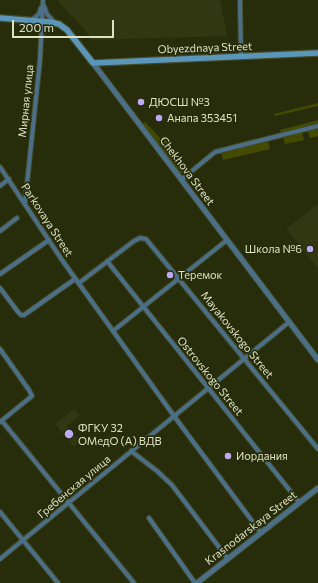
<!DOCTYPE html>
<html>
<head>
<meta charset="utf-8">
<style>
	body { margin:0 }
	#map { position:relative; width:318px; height:583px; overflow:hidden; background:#272c0b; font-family:Commissioner,sans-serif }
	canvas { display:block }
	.scale { position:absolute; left:12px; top:20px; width:102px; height:18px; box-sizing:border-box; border:2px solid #dce2c2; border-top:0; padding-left:5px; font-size:12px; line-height:14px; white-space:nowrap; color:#dce2c2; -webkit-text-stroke:3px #272c0b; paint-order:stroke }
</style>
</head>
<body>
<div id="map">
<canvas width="318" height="583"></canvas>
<div class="scale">200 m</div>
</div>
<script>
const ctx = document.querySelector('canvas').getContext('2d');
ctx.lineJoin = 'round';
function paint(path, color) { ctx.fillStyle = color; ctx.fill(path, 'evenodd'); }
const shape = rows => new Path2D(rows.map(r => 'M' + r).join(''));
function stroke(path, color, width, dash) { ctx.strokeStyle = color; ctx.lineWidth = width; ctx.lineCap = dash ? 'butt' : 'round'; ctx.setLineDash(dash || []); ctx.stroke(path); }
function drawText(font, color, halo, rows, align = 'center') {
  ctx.font = font + ' Commissioner,sans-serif'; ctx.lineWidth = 3.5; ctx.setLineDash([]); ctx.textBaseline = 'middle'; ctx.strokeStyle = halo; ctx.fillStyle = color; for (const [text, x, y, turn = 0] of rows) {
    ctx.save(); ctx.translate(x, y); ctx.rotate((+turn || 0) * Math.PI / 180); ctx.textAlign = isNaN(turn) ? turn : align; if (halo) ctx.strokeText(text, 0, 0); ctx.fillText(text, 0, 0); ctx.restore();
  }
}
const built = shape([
	[57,0,220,0,227,36,91,40,84,29],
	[318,204,318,269,286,229],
	[74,409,80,415,67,426,80,442,74,447,55,424]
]);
const green = shape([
	[318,103,318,106,275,116,274,114],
	[318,120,318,125,281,134,280,130],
	[145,122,160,138,163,136,188,168,181,174,142,124],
	[318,128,318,136,310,138,308,131],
	[302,132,304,140,285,144,283,137],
	[268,141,270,149,223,160,221,152]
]);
const minor = shape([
	[240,0,241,56],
	[44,6,47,14,54,22],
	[32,20,39,14,41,8],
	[0,167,62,260,174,416,261,533],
	[181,180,215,152,318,126],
	[0,186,9,179],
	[25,203,40,60,43,0],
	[0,231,17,218],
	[107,261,299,502],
	[0,274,49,240],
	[79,283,134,241,140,238,146,239,318,449],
	[0,288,18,312,21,315,24,315,75,279],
	[113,331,227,240],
	[0,349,29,390,32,396,0,422],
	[2,421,134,583],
	[131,451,157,471,172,485,228,559],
	[0,512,58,583],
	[149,518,195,583],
	[0,559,289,322]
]);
const tertiary = shape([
	[93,63,318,360],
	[197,583,318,488]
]);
const secondary = shape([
	[0,18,50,22,59,24,67,30,93,63,318,53]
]);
const markers = [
	[141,102,4,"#bea9f5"],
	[159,118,4,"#bea9f5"],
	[310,249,4,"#bea9f5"],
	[170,275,4,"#bea9f5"],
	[69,434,5,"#bea9f5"],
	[228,456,4,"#bea9f5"]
];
const streetNames = [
	["Obyezdnaya Street",205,48,-2],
	["Мирная улица",26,101,-84],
	["Chekhova Street",187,171,53],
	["Parkovaya Street",47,220,57],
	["Mayakovskogo Street",237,335,51],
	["Ostrovskogo Street",210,376,51],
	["Гребенская улица",74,487,-40],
	["Krasnodarskaya Street",251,528,-38]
];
const poiNames = [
	["ДЮСШ №3",149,102],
	["Анапа 353451",167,118],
	["Школа №6",302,249,"right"],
	["Теремок",178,275],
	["ФГКУ 32",78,428],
	["ОМедО (А) ВДВ",78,441],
	["Иордания",236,456]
];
paint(built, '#313711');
paint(green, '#434b00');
stroke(minor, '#444928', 6);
stroke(tertiary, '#444928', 7);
stroke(secondary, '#444928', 8);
stroke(minor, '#4a6f86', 4);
stroke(tertiary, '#4a6f86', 5);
stroke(secondary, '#5a96ba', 5.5);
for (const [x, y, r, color] of markers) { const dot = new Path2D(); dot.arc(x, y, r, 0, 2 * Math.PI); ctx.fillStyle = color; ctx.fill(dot); stroke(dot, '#272c0b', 1.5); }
drawText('11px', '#dce2c2', '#272c0b', streetNames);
drawText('11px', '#dce2c2', '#272c0b', poiNames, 'left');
</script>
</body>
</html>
